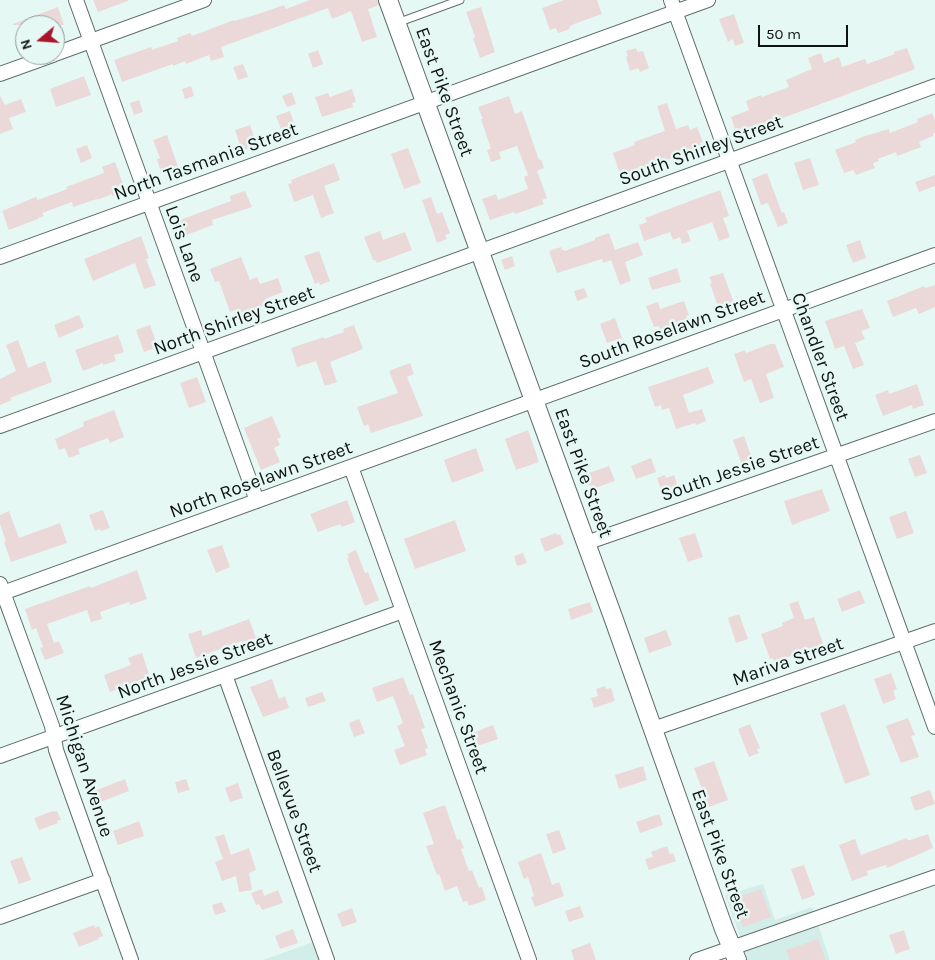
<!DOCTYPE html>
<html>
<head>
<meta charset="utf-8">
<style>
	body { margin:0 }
	#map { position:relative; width:935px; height:960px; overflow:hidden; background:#e6f8f4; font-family:Karla,sans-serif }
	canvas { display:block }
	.north { position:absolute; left:15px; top:15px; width:50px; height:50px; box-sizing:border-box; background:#e6f8f4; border:1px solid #909d9a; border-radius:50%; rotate:252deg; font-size:14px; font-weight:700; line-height:20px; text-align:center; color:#0e1413 }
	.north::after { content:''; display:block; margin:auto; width:18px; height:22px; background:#ab152b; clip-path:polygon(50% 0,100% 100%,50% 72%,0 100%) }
	.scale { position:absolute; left:758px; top:25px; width:90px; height:22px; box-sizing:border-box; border:2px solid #0e1413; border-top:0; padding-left:6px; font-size:15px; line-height:18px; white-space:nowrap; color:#0e1413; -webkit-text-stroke:4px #e6f8f4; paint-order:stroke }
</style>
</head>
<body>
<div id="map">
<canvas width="935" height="960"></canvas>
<div class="north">N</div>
<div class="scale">50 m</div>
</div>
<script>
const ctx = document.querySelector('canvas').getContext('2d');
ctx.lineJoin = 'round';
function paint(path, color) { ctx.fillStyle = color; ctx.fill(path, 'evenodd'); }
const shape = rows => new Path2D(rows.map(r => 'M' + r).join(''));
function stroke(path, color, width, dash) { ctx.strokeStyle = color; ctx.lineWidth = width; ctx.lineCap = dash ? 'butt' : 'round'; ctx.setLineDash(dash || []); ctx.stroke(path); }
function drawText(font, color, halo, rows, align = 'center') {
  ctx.font = font + ' Karla,sans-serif'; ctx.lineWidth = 5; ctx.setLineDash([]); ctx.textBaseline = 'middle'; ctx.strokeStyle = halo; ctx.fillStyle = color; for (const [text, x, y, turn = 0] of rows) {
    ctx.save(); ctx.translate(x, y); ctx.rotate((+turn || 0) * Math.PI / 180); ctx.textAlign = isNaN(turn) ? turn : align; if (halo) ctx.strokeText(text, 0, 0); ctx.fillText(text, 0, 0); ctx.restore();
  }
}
const built = shape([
	[763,884,775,920,812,907,830,960,737,960,747,956,725,895],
	[313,942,319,960,263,960]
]);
const building = shape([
	[93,0,128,0,128,1,98,12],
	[310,0,378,0,379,5,368,9,377,37,362,42,351,11,332,19,328,8,221,47,224,57,211,61,209,55,186,64,185,61,173,66,173,64,122,82,114,60,151,47,152,50,178,41,177,38,190,33,192,36,234,20,234,21,255,15,284,5,286,9],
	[564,0,597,0,602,14,574,24,569,27,570,29,558,33,556,28,550,30,542,8],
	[58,7,64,25,13,25,13,24],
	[481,7,495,52,480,58,473,38,475,37,466,12],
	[734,14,744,43,735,46,733,39,728,42,719,19],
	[636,48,638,52,643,51,649,68,640,72,638,68,630,71,626,57,628,56,626,51],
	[907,48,915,69,737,135,731,117,749,110,746,101,761,95,762,97,789,87,786,80,812,69,808,58,821,53,824,63,839,57,842,67,865,59,867,64,895,54,894,52],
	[318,50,323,64,313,68,308,54],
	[243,64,248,77,238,80,233,67],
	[84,76,91,95,56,107,50,89],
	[191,86,194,96,185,99,182,89],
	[352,89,356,102,352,103,353,107,322,117,315,97,328,93,330,97],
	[292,92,296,104,287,107,282,96],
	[0,96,5,105,21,99,26,112,9,118,13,129,0,134],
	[509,96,515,114,522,111,539,160,541,159,544,168,537,171,547,198,542,200,544,204,524,211,515,214,514,212,490,220,482,199,496,194,498,200,528,189,524,177,528,175,517,146,499,152,501,159,491,162,487,150,491,149,481,119,483,119,478,107],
	[139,100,143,112,134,115,130,103],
	[667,103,676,129,688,125,690,130,697,127,703,142,700,143,702,147,621,177,613,153,635,145,634,142,665,131,657,106],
	[290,111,297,132,284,137,276,116],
	[932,113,935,120,935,133,933,134,933,136,919,142,921,147,897,156,896,152,878,159,879,161,873,163,875,168,856,175,853,170,844,173,835,150,856,142,855,140,865,136,889,129,890,133,918,122,917,119],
	[250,125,257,145,242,151,235,130],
	[167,135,178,167,161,173,157,159,160,158,153,140],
	[87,145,92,158,81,163,76,149],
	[408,148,421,183,404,189,391,154],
	[810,158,819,185,803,190,794,163],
	[115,162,126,192,112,196,112,194,97,200,97,199,73,207,72,202,42,213,44,216,38,218,38,219,9,230,2,211,36,197,38,200,67,189,66,187,104,173,102,167],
	[334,163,340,180,324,186,334,213,321,218,313,195,294,202,288,184,292,183,291,180],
	[767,173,782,213,784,212,788,223,778,227,768,203,761,205,752,179],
	[935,175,935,186,919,192,915,182],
	[720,190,729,216,723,218,730,237,719,241,712,222,687,231,691,241,682,244,680,237,673,240,670,232,644,241,639,225,647,222,645,218],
	[245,191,252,207,212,220,213,225,186,235,180,220,231,201,230,196],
	[431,197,437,214,442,212,450,233,445,235,447,239,437,243,422,200],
	[380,231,383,240,405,232,412,250,377,263,375,260,373,260,364,237],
	[609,233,615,250,638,242,643,255,625,262,631,281,620,285,611,260,603,263,602,259,557,273,549,251,561,247,562,250,564,250,565,251,595,240,595,238],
	[141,236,149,258,146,259,156,285,144,289,135,263,93,281,84,259],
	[860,240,866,258,853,263,846,245],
	[319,251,330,281,320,285,319,282,315,284,304,256],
	[512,256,515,266,505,270,501,260],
	[241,257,250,280,257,277,260,284,278,278,283,292,265,299,267,305,236,314,235,310,230,312,219,281,215,282,210,269],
	[677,268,681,282,652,290,648,278],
	[723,273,734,303,719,309,710,284,712,283,709,277],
	[935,285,935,307,919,314,916,308,893,317,887,301,924,286,925,288],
	[584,288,588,297,577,301,574,291],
	[684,301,689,315,686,316,688,320,660,330,659,326,654,327,646,306,658,302,660,309],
	[862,309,870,328,861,331,865,339,855,343,864,365,853,369,844,346,835,349,825,321],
	[79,315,84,327,59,338,54,325],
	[615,318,622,338,607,343,600,324],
	[150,325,158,347,144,352,136,330],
	[354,325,363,349,330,362,337,382,325,386,316,361,297,367,291,348,324,337,324,339,344,332,343,329],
	[118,335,124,352,114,355,116,361,103,365,103,363,83,371,75,350],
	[18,340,28,368,45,361,52,382,10,398,12,400,0,405,0,379,16,371,6,345],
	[770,344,775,344,784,367,766,374,774,398,760,403,751,379,744,382,734,354,745,350,746,353],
	[410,363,414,374,407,377,423,416,371,433,368,424,364,426,357,407,398,393,389,371],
	[708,367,714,383,683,395,689,413,702,409,706,421,696,425,695,423,676,429,669,408,662,410,661,405,655,407,648,387],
	[197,377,206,402,189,408,180,383],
	[917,384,924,405,913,409,912,405,883,416,875,395,888,390,889,394],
	[114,410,124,437,110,443,108,438,78,449,80,454,69,458,65,448,59,450,55,439,84,426,83,422],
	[272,416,281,437,277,439,280,445,274,448,280,462,261,470,244,428],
	[528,430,539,462,516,470,505,439],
	[744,436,753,461,742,465,733,440],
	[476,448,484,471,452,483,444,460],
	[920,455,927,473,915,477,908,459],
	[651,458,656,472,636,479,631,466],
	[609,466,615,481,595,488,593,485,589,486,586,478,590,476,589,473],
	[665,475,666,478,674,475,678,487,662,493,657,478],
	[822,489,830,511,792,525,784,501],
	[347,500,355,522,342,527,340,524,318,532,310,514],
	[103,510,110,528,101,531,100,529,95,531,89,515],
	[9,511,19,538,60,523,67,543,11,562,4,542,6,541,0,524,0,515],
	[906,511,914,533,897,539,889,517],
	[455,520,466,551,415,569,404,539],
	[556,533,557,535,560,534,564,544,545,552,540,539],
	[695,533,703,557,688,562,679,538],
	[222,545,230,567,216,573,207,550],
	[356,550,365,573,368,572,379,600,365,606,347,559,349,558,347,554],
	[523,553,527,563,517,566,514,556],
	[137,570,147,599,130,605,129,602,100,612,102,619,91,622,87,610,47,624,54,643,59,641,64,653,45,660,40,648,43,647,36,628,32,630,25,609,90,586,91,588],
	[860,590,865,603,842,612,837,599],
	[798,601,805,620,814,617,823,644,774,662,773,658,770,659,761,634,783,626,782,623,794,618,789,604],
	[590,602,593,612,571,620,568,609],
	[739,614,748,639,736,643,728,618],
	[249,619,256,638,242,643,242,641,196,658,188,634,201,630,203,636],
	[666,630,672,645,649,653,644,638],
	[142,653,150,677,110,692,104,675,131,665,128,658],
	[891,673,897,689,893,691,896,699,883,704,874,679],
	[403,677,410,695,413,694,425,728,421,729,428,748,425,749,427,755,400,765,394,750,405,746,397,726,403,723,393,696,377,702,372,688],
	[272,679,279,699,285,696,289,708,263,717,250,687],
	[605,686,606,689,611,688,615,701,594,708,591,698,598,696,596,689],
	[322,692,326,701,308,707,305,698],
	[845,704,870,775,845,784,820,713],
	[908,718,915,735,911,736,919,757,901,763,886,726],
	[359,719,365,733,354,737,349,723],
	[750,724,760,748,757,749,759,753,749,757,738,729],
	[493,725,498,739,477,746,473,733],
	[714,761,728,800,706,808,701,795,704,794,694,768],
	[643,766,647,780,619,789,615,775],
	[125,779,129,791,98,803,94,791],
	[186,779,190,790,178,793,175,782],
	[238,783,243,798,230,802,225,788],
	[930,790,935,804,915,811,910,797],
	[445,805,457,840,460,839,464,848,461,849,469,871,472,870,479,888,482,887,486,900,469,906,467,901,463,902,457,886,445,891,439,874,437,875,426,846,434,844,423,813],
	[53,811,54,812,57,811,61,820,57,821,58,823,39,830,34,818],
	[659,814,663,825,640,833,636,822],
	[139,821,144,836,118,845,113,831],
	[559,830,566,849,553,854,546,834],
	[224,834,231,855,249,848,256,870,249,873,252,890,239,892,236,876,222,881,215,862,223,859,215,837],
	[928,834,933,848,887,868,886,865,867,871,868,875,852,881,839,845,855,839,861,855,907,838,908,840,910,840],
	[667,846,670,854,673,853,676,861,649,870,645,859,653,857,651,852],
	[541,853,552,885,559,882,564,896,535,907,531,897,534,896,528,877,524,879,518,862],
	[22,857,31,880,19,884,10,861],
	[804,865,815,895,802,900,791,869],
	[262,889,264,896,278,890,283,903,262,910,259,904,256,905,251,893],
	[761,889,771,917,743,927,732,899],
	[222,902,226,912,215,915,212,905],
	[580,906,584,917,569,922,565,911],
	[352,908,357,922,342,927,337,914],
	[94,925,95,928,99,926,103,936,98,938,99,939,79,947,73,933],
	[293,929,298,943,280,949,275,936],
	[904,930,910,949,896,954,889,935],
	[818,939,826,960,790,960,786,950],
	[590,943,596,960,574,960,571,950]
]);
const service = shape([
	[397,23,460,0]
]);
const minor = shape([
	[76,0,257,501],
	[671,0,935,727],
	[55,54,204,0],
	[0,74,53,55],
	[0,257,708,0],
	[0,426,935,86],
	[351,467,529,960],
	[586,543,935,421],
	[0,584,52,726,56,750,131,960],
	[0,594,935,255],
	[225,675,327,960],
	[653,729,935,631],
	[0,756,403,611],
	[0,917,103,880],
	[697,960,935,877]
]);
const tertiary = shape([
	[388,0,613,617,724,929,737,960]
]);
const streetNames = [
	["East Pike Street",444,92,70],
	["South Shirley Street",701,151,-20],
	["North Tasmania Street",206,162,-20],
	["Lois Lane",184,244,70],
	["North Shirley Street",234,321,-20],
	["South Roselawn Street",672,330,-20],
	["Chandler Street",820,357,70],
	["South Jessie Street",740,469,-19],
	["East Pike Street",583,473,70],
	["North Roselawn Street",261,480,-20],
	["Mariva Street",788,662,-19],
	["North Jessie Street",195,666,-20],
	["Mechanic Street",458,707,70],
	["Michigan Avenue",84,766,72],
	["Bellevue Street",294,811,70],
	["East Pike Street",720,854,70]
];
paint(built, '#d3eee8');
paint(building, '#ebd9d9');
stroke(service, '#5e6e6b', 9);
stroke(minor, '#5e6e6b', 16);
stroke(tertiary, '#5e6e6b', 20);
stroke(service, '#fff', 7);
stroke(minor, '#fff', 14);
stroke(tertiary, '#fff', 18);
drawText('19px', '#0e1413', '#e6f8f4', streetNames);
</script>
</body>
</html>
